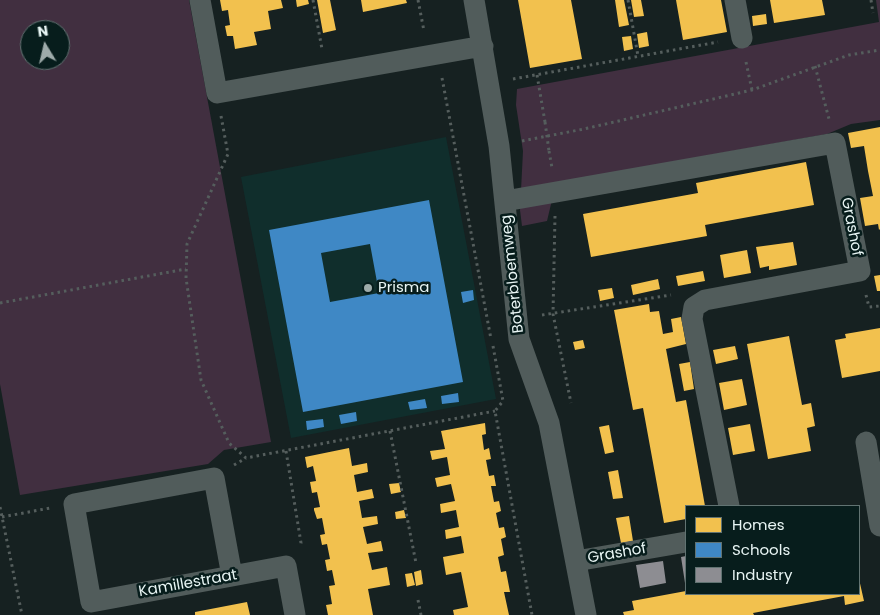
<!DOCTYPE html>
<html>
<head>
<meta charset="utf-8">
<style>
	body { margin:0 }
	#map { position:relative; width:880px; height:615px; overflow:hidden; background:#162121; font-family:Poppins,sans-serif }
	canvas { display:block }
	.legend { position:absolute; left:685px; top:505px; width:175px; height:90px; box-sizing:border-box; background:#071d1c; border:1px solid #617372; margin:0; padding:6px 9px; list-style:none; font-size:15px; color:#e8f5f4 }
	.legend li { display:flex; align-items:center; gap:10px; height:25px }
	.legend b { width:25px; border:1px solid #617372 }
	.north { position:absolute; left:20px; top:20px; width:50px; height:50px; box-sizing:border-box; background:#071d1c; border:1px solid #617372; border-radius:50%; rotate:351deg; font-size:14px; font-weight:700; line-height:20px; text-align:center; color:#e8f5f4 }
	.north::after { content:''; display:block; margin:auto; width:18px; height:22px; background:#9eabaa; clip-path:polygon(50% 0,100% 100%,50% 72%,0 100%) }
</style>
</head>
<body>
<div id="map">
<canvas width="880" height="615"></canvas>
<ul class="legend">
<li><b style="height:14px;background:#f2c14e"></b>Homes</li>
<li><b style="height:14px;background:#3f88c5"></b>Schools</li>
<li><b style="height:14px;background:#8d8d92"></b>Industry</li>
</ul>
<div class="north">N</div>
</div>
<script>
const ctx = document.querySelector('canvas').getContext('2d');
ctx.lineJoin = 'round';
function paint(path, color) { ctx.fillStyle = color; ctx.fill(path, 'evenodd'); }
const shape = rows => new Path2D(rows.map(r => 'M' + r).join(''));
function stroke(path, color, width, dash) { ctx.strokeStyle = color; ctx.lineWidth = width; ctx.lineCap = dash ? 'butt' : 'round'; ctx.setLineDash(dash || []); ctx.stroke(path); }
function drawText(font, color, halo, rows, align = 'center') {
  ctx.font = font + ' Poppins,sans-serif'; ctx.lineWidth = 5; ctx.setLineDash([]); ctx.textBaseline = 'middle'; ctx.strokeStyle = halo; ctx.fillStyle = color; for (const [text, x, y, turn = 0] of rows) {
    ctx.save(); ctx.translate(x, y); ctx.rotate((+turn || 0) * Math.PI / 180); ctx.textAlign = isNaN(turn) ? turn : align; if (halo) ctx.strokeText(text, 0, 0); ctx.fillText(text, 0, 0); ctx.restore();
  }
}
const built = shape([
	[446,137,496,399,291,438,241,177]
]);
const green = shape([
	[0,0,189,0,271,442,224,450,208,464,20,495,0,384],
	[30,30,60,30,60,60,30,60],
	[876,0,880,0,880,120,851,124,827,134,556,183,547,221,522,226,520,210,523,151,516,105,517,89,879,22]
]);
const homes = shape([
	[220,0,281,0,283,8,268,11,271,29,254,32,257,45,235,49,233,36,227,36,225,26,230,25,228,10,222,11],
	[296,0,308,0,309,4,297,7],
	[317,0,330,0,336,30,323,33],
	[361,0,406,0,407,3,363,12],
	[518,0,571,0,582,59,530,68],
	[615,0,624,0,629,25,619,27],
	[631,0,641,0,644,16,634,17],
	[676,0,721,0,727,32,683,40],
	[770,0,822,0,825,15,774,23],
	[766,14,767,24,753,26,752,16],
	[647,32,649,46,639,48,637,34],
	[631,36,633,49,624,51,622,37],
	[880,127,880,229,879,230,878,224,865,226,860,198,873,196,868,171,864,146,851,148,848,133],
	[806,162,814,205,705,225,707,236,591,257,583,214,698,193,696,183],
	[793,242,797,265,769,270,769,266,760,268,756,247],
	[747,250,751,273,724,278,720,255],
	[703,271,705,281,678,286,676,276],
	[880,275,880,291,877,291,874,276],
	[658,279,660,289,633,295,631,285],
	[612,288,614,298,600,301,598,290],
	[649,304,650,312,659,311,663,334,673,332,671,319,681,317,686,344,666,349,676,402,686,400,705,506,686,506,686,519,664,523,643,408,633,410,614,310],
	[880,328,880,371,842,378,835,340,846,338,845,334],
	[789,336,802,405,811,403,815,426,807,428,811,451,768,459,747,344],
	[583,340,585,348,575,350,573,342],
	[735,346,738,359,716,364,713,350],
	[690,362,694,389,684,391,679,364],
	[742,379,747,405,724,410,719,383],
	[485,423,486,434,482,435,484,450,489,448,491,459,486,460,489,476,494,475,496,486,491,486,494,502,499,501,501,511,496,513,499,528,504,527,506,537,501,539,504,555,498,557,501,572,506,571,510,592,504,592,509,615,454,615,453,610,468,607,461,572,446,575,443,557,464,553,461,536,446,539,445,530,459,527,456,510,441,513,440,504,455,501,451,484,437,487,435,478,450,475,447,457,432,460,430,451,445,449,441,431],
	[750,424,755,451,733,455,728,428],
	[609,425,614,452,605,454,599,427],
	[349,448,352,466,367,463,368,472,354,475,357,492,372,489,374,498,359,501,362,518,377,516,378,524,363,527,367,544,381,541,383,551,368,553,372,570,387,567,390,585,368,589,373,615,328,615,326,605,332,604,329,586,335,585,332,570,327,571,325,560,330,559,327,544,322,545,320,535,325,534,322,518,317,519,314,510,314,508,320,507,317,492,312,493,310,482,316,481,313,466,307,468,305,457],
	[618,470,623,498,613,499,608,472],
	[399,483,401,492,391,494,389,484],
	[404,510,406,518,396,519,395,512],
	[629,516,633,541,621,543,616,518],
	[421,570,423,584,416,586,414,572],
	[412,573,415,585,407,587,405,574],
	[859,579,864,601,845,605,844,596,753,613,754,615,624,615,623,612,634,610,632,601,686,591,686,594,859,594],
	[247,602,250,615,195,615,195,612]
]);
const schools = shape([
	[429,200,463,382,303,412,269,230],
	[370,244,379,293,330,302,321,253],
	[473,290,474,300,463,303,461,292],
	[458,393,459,402,442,404,441,396],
	[425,399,427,408,410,410,408,402],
	[356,412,357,421,341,424,339,415],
	[323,419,324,427,307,430,306,421]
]);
const industry = shape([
	[686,556,686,583,685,583,681,557],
	[663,561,666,583,640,588,636,565]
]);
const path = shape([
	[313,0,322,49],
	[418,0,424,31],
	[628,0,638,56],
	[871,0,873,13],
	[746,62,752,90],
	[815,66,829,119],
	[537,75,545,122],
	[442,78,491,339],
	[513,79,718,42],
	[221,116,228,154,187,244,186,278,201,380,229,443,246,458,495,411],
	[522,141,584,129,752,90,849,55,880,50],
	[549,151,552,168],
	[555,216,553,314,571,403],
	[866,295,869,307,880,306],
	[0,303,186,269],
	[542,315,671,295],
	[493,346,503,401,495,411,532,615],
	[390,431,416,563],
	[286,451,301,543,300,546],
	[234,465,246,458],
	[0,507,22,615],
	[2,517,50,508],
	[418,600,421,615]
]);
const street = shape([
	[200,0,217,93,483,46],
	[474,0,499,146,519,339,549,423,586,615],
	[735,0,742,38],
	[505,201,835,143,860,271,705,300,694,307,692,319,729,506],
	[866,442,880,526],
	[576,561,686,542],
	[232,576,214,478,74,504,91,602,232,576,286,566,295,615]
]);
const pathBridge = shape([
	[545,122,549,151]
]);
const markers = [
	[368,288,5,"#9eabaa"]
];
const streetNames = [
	["Grashof",851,227,79],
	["Boterbloemweg",513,274,-96],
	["Grashof",617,554,-10],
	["Kamillestraat",188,584,-10]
];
const poiNames = [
	["Prisma",378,288]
];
paint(built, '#102e2c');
paint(green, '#412f40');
paint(homes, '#f2c14e');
paint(schools, '#3f88c5');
paint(industry, '#8d8d92');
stroke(path, '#555e5d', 3, [2.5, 4]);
stroke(street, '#515c5b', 21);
stroke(pathBridge, '#555e5d', 3, [2.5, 4]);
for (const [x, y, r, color] of markers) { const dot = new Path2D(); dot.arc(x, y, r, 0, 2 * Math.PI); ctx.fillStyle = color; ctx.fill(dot); stroke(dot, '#071d1c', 2); }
drawText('15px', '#e8f5f4', '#071d1c', streetNames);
drawText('15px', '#e8f5f4', '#071d1c', poiNames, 'left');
</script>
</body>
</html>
